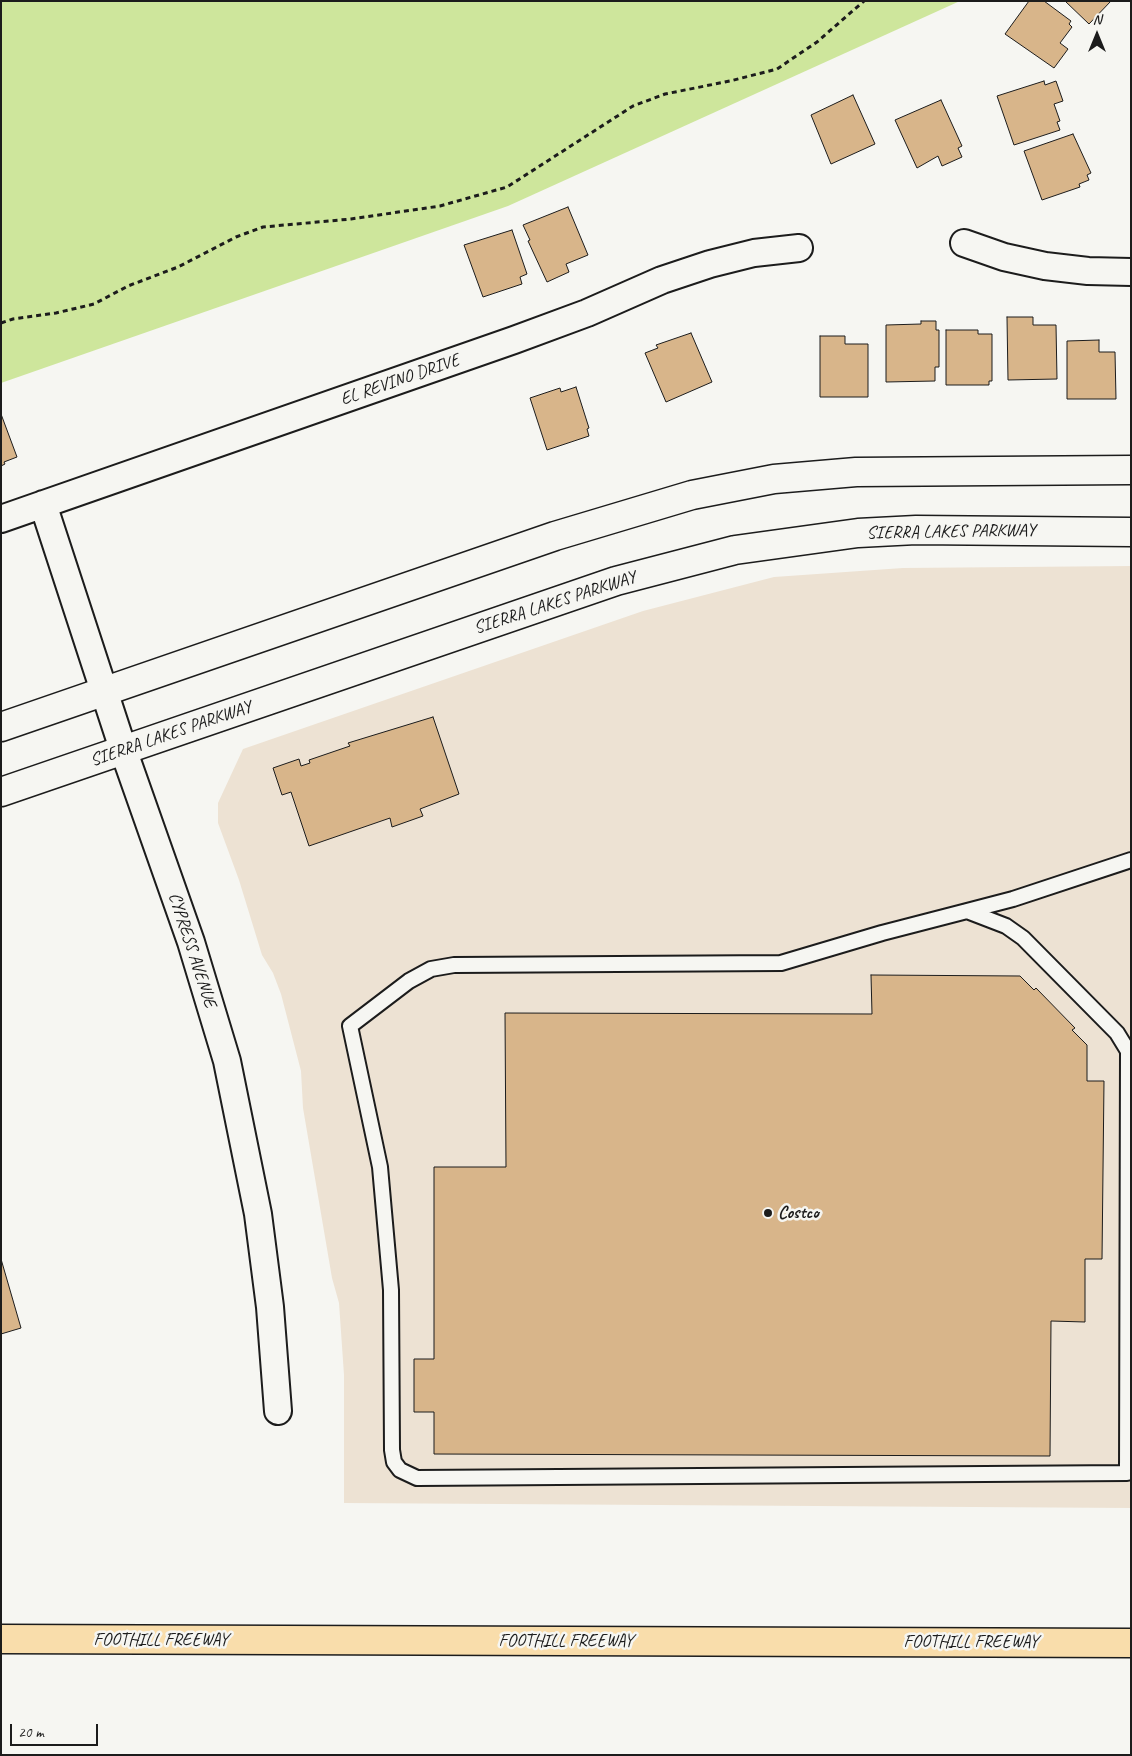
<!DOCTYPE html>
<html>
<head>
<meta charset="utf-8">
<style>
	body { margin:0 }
	#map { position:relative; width:1132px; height:1756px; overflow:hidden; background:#f6f6f2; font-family:Caveat,sans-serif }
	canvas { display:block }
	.frame { position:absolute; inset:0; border:2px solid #1c1c1c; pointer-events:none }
	.north { position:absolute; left:1072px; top:10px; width:50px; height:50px; -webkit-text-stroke:4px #f6f6f2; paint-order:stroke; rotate:0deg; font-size:14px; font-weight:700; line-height:20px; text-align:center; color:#1c1c1c }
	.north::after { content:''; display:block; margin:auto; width:18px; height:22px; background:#1c1c1c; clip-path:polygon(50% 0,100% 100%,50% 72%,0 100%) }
	.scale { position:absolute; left:10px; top:1724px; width:88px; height:22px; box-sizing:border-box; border:2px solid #1c1c1c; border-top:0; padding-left:6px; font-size:15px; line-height:18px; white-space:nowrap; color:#1c1c1c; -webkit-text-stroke:4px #f6f6f2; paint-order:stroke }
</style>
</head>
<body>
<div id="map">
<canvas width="1132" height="1756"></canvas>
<div class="frame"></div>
<div class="north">N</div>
<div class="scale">20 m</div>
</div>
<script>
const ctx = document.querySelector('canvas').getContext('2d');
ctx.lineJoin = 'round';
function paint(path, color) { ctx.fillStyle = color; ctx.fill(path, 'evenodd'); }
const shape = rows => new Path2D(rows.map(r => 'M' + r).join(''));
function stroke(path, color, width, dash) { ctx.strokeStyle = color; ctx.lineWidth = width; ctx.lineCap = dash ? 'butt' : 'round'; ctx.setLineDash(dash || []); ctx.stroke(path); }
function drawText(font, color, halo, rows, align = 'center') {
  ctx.font = font + ' Caveat,sans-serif'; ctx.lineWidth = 5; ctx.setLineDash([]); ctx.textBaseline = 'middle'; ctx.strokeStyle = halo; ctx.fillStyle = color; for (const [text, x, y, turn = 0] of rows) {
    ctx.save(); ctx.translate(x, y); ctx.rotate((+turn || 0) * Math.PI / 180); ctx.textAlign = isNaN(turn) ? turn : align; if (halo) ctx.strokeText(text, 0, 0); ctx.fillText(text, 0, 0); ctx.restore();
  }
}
const built = shape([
	[1131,566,1131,1508,344,1503,344,1375,339,1303,332,1278,303,1108,301,1071,281,994,273,973,262,955,239,880,218,823,218,803,243,749,643,611,774,577,903,568]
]);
const green = shape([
	[1,1,960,1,508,206,1,383]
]);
const building = shape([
	[1029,1,1044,1,1071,21,1069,24,1072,27,1060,43,1068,49,1054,68,1005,34,1029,1],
	[1065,1,1111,1,1089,24,1065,1],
	[1044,81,1045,85,1056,81,1063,101,1054,104,1060,121,1057,122,1060,130,1014,145,997,96,1044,81],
	[853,95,875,144,831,164,811,115,853,95],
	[941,100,962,146,958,148,962,157,942,166,938,156,917,168,895,120,941,100],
	[1073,134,1091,173,1087,175,1089,180,1079,184,1080,187,1042,200,1024,151,1073,134],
	[568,207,588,255,566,264,569,272,547,282,528,241,530,240,523,225,568,207],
	[512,230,527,274,520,277,522,284,483,297,464,245,512,230],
	[1007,317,1033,317,1033,325,1056,325,1057,379,1008,380,1007,317],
	[921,321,936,321,936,330,939,330,939,367,935,367,935,381,886,382,886,325,921,324,921,321],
	[946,330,978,330,978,334,992,334,992,381,989,381,989,385,946,385,946,330],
	[691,333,712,382,666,402,645,353,658,348,656,345,691,333],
	[820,336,845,336,845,344,868,344,868,397,820,397,820,336],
	[1099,340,1099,352,1115,352,1116,399,1067,399,1067,341,1099,340],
	[576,387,589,428,587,429,589,436,547,450,530,398,560,388,561,392,576,387],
	[1,414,17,457,4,462,5,464,1,466,1,414],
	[433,717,459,794,420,809,423,816,392,827,390,818,309,846,291,792,282,795,273,768,299,759,301,766,310,763,309,760,350,746,348,743,433,717],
	[871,975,1020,976,1034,990,1036,988,1075,1028,1072,1030,1087,1045,1087,1081,1104,1081,1102,1259,1085,1259,1085,1322,1051,1321,1050,1456,434,1454,434,1412,414,1412,414,1359,434,1359,434,1167,506,1167,505,1013,872,1014,871,975],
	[1,1259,21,1328,1,1334,1,1259]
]);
const path = shape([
	[1,323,13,319,56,313,94,304,128,286,178,267,236,237,263,227,351,219,440,206,507,187,633,106,665,94,730,81,777,69,817,42,864,1]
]);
const service = shape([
	[967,911,1006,926,1023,938,1117,1033,1128,1051,1127,1473,417,1478,400,1470,394,1462,392,1450,391,1290,380,1167,350,1026,409,981,431,969,454,965,781,963,882,933,967,911,1013,899,1131,860]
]);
const minor = shape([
	[964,243,1004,257,1045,266,1088,271,1131,272],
	[43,504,123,749,191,942,227,1061,258,1214,270,1307,278,1411],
	[1,519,514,340,587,313,662,280,710,264,754,253,799,248]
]);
const tertiary = shape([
	[1,727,555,536,692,495,774,479,856,472,1131,470],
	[1,792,616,581,735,550,858,533,916,530,1131,532]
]);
const motorway = shape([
	[1,1639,1131,1643]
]);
const markers = [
	[768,1213,5,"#1c1c1c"]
];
const streetNames = [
	["EL REVINO DRIVE",400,380,-19],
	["SIERRA LAKES PARKWAY",951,532,-1],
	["SIERRA LAKES PARKWAY",555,603,-18],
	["SIERRA LAKES PARKWAY",171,734,-19],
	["CYPRESS AVENUE",192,950,72],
	["FOOTHILL FREEWAY",161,1640],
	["FOOTHILL FREEWAY",566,1641],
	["FOOTHILL FREEWAY",971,1642]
];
const poiNames = [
	["Costco",778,1213]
];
paint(built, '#ede2d3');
paint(green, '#cee69c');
paint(building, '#d8b58a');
stroke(building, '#1c1c1c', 1);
stroke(service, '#1c1c1c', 18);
stroke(minor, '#1c1c1c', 30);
stroke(tertiary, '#1c1c1c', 31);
stroke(motorway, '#1c1c1c', 31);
stroke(path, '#1c1c1c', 3, [5, 4]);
stroke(service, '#f6f6f2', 14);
stroke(minor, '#f6f6f2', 26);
stroke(tertiary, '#f6f6f2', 28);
stroke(motorway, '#f9ddab', 28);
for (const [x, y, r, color] of markers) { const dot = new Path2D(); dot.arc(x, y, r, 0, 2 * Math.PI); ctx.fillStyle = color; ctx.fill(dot); stroke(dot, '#f6f6f2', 2); }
drawText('18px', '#1c1c1c', '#f6f6f2', streetNames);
drawText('bold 18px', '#1c1c1c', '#f6f6f2', poiNames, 'left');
</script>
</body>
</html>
